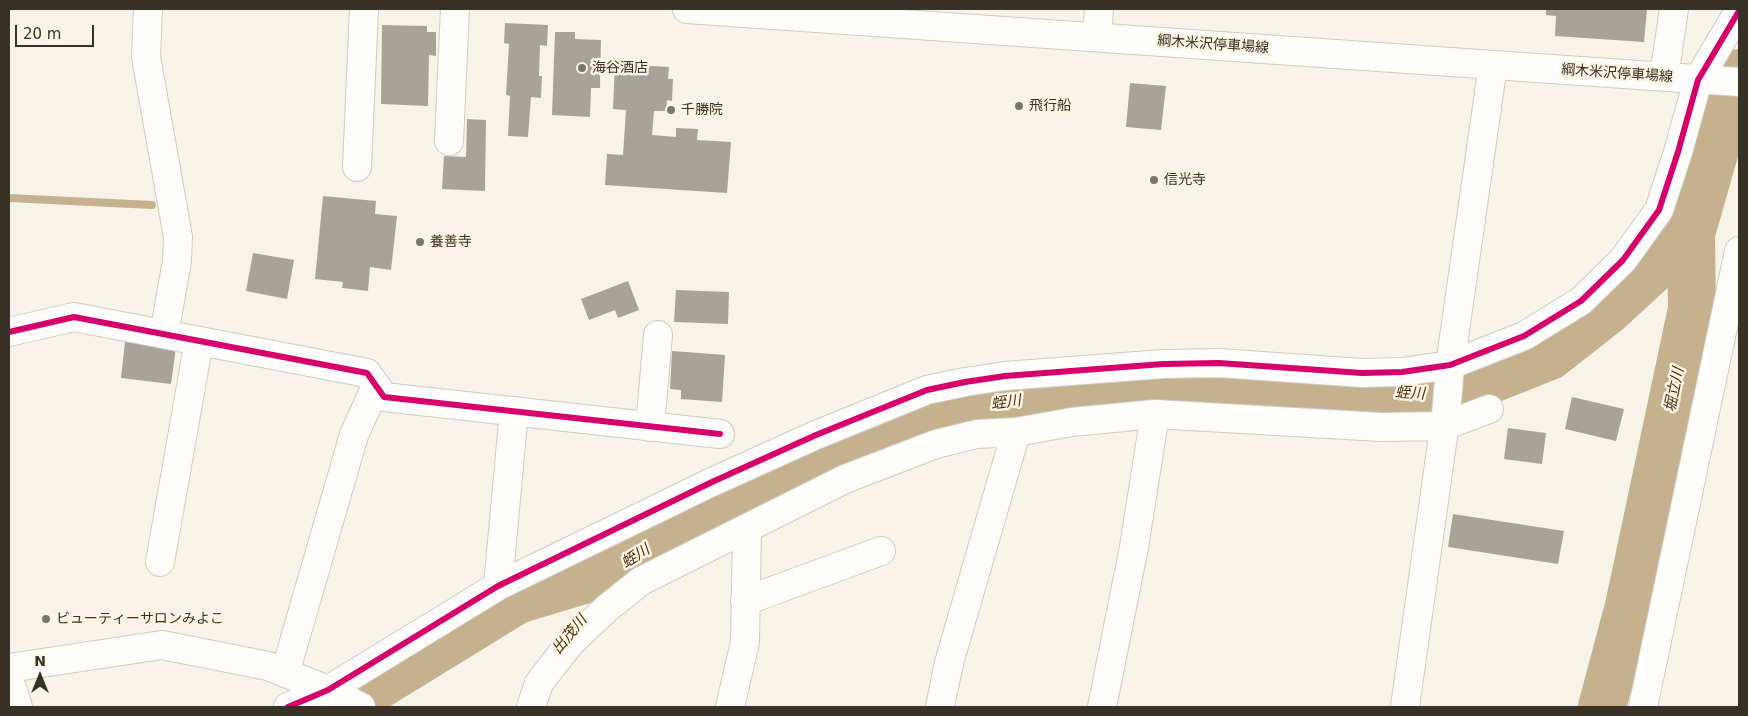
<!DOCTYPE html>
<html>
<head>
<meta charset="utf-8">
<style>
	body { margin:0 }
	#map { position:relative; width:1748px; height:716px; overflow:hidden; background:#f8f3e9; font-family:"DejaVu Sans",sans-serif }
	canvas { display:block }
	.frame { position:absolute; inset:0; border:10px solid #383126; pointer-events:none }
	.north { position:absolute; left:15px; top:651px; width:50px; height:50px; -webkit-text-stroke:4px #fef4e3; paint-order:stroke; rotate:0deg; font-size:14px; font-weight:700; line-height:20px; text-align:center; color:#383126 }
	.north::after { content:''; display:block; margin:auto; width:18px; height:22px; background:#383126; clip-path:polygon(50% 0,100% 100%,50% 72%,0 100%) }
	.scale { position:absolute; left:15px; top:25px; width:79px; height:22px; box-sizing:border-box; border:2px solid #383126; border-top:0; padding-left:6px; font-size:15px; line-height:18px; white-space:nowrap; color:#383126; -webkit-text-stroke:4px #fef4e3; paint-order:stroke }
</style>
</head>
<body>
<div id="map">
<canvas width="1748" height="716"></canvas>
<div class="frame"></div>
<div class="north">N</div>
<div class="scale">20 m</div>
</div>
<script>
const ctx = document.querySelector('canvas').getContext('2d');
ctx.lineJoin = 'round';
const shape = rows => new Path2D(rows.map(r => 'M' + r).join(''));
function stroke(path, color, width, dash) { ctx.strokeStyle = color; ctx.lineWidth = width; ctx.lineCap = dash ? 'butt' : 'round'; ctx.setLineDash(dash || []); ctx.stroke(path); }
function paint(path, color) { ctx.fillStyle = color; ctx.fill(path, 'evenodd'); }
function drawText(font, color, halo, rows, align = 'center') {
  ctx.font = font + ' "DejaVu Sans","Noto Sans JP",sans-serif'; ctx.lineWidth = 5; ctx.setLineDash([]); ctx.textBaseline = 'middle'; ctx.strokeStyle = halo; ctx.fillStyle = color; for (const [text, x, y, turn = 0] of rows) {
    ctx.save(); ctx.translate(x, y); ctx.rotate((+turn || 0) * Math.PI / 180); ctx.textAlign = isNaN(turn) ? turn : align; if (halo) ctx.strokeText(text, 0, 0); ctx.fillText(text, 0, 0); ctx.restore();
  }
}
const stream = shape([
	[9,198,152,205]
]);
const river = shape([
	[343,707,517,600,626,567,699,512,784,474,870,441,977,406,1109,390,1237,386,1431,395,1487,381,1550,356,1606,312,1691,234],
	[1602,707,1629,606,1692,309,1691,234,1728,104,1739,73]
]);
const building = shape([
	[1546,9,1647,9,1644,42,1555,36,1556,16,1546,15],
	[505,23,548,25,547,46,540,45,539,76,542,76,541,98,531,97,528,137,508,136,510,96,506,95,509,44,504,43],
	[382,25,427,26,427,32,436,32,436,56,429,55,428,106,381,104],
	[555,32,575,32,575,39,601,40,600,88,591,88,590,117,552,115],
	[615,64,669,67,668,79,673,79,672,101,667,100,666,111,654,111,652,135,676,137,676,128,698,129,697,140,731,142,727,193,605,185,607,154,623,155,626,110,613,109],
	[1130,83,1166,86,1161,130,1126,127],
	[467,119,486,120,485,191,442,189,444,156,466,157],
	[323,196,376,201,375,214,397,216,391,270,370,267,368,291,342,288,343,282,315,279],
	[253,253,294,260,287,299,246,291],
	[628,281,639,310,618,318,615,310,589,320,581,299],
	[676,290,729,292,728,324,674,322],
	[125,342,176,347,171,384,121,378],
	[672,351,725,355,722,402,681,399,681,390,670,389],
	[1572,397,1624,409,1616,441,1565,429],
	[1508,428,1546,433,1542,464,1504,459],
	[1453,514,1564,531,1558,564,1448,547]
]);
const minor = shape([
	[148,9,146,57,178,237,177,261,164,334],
	[1097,37,1099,9],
	[1664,77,1674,9],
	[449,141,455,9],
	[357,167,364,9],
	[9,332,74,317,367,373,384,397,720,434],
	[650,427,658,335],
	[160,562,199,341],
	[498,586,514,411],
	[745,601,881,551],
	[9,668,162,645,268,666,328,690,361,707],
	[285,673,354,435,376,386],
	[9,679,18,707],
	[288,707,328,690,498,586,712,482,816,435,927,390,965,382,1005,376,1163,364,1219,363,1362,373,1402,372,1450,365,1524,336,1581,301,1623,260,1659,210,1678,152,1698,80,1739,11],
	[531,707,539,683,571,642,606,609,641,581,845,479,936,444,977,434,1016,432,1072,422,1155,414,1381,427,1444,426,1489,409],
	[730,707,745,642,747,529],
	[940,707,949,663,1016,432],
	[1102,707,1134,547,1155,414],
	[1405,707,1446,415,1450,365,1493,65],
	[1643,707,1739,251]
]);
const major = shape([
	[687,9,1739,82]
]);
const cycleway = shape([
	[9,332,74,317,367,373,384,397,720,434],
	[288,707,328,690,498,586,712,482,816,435,927,390,965,382,1005,376,1163,364,1219,363,1362,373,1402,372,1450,365,1524,336,1581,301,1623,260,1659,210,1678,152,1698,80,1739,11]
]);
const markers = [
	[582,68,5,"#7b756a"],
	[1019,106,5,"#7b756a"],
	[671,110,5,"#7b756a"],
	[1154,180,5,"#7b756a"],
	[420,242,5,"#7b756a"],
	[46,619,5,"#7b756a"]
];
const streetNames = [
	["綱木米沢停車場線",1213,45,4],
	["綱木米沢停車場線",1617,74,4]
];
const poiNames = [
	["海谷酒店",592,68],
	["飛行船",1029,106],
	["千勝院",681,110],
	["信光寺",1164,180],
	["養善寺",430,242],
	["ビューティーサロンみよこ",56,619]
];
const waterNames = [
	["堀立川",1675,390,-78],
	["蛭川",1410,394,2],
	["蛭川",1006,403,-7],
	["蛭川",636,557,-33],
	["出茂川",570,635,-50]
];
stroke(stream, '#c5b18d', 8);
stroke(river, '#c5b18d', 48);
paint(building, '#a8a39a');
stroke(minor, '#d0cac1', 30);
stroke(major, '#d0cac1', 30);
stroke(minor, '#fefdfc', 28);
stroke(major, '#fefdfc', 28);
stroke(cycleway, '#d6006c', 6);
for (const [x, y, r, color] of markers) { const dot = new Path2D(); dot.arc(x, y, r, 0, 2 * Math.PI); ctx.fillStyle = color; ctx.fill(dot); stroke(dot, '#fef4e3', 2); }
drawText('14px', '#383126', '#fef4e3', streetNames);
drawText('14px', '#383126', '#fef4e3', poiNames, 'left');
drawText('italic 15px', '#412e05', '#fef4e3', waterNames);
</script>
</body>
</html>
